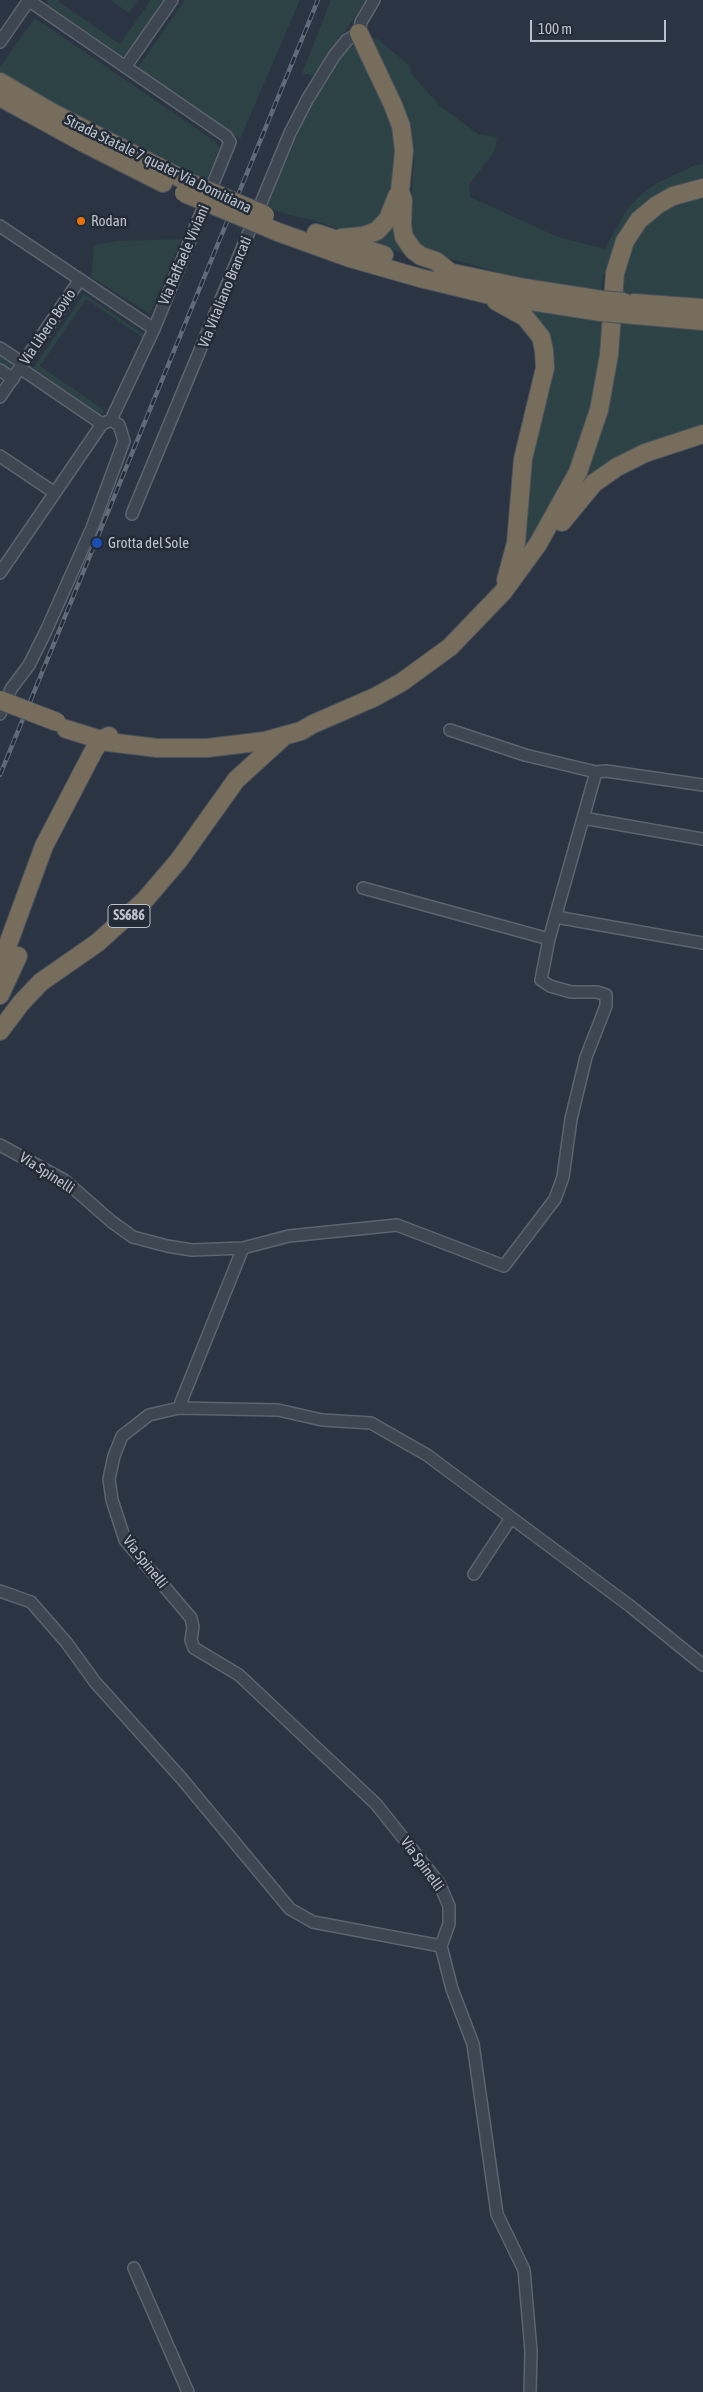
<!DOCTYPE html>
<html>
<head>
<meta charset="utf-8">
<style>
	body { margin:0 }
	#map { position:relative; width:703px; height:2392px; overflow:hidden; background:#2a3442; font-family:"Asap Condensed",sans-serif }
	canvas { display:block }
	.scale { position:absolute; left:530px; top:20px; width:136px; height:22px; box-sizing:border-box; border:2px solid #bbc1cb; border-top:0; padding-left:6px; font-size:15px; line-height:18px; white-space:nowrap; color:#bbc1cb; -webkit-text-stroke:4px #232b37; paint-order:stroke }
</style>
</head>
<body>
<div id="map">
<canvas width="703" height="2392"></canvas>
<div class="scale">100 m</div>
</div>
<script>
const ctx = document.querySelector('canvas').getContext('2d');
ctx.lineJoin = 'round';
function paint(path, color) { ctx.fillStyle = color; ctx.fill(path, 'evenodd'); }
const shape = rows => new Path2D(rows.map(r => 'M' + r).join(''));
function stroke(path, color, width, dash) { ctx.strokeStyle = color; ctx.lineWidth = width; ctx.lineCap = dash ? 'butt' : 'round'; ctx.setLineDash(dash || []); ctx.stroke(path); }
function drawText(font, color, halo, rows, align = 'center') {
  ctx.font = font + ' "Asap Condensed",sans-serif'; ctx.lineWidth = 5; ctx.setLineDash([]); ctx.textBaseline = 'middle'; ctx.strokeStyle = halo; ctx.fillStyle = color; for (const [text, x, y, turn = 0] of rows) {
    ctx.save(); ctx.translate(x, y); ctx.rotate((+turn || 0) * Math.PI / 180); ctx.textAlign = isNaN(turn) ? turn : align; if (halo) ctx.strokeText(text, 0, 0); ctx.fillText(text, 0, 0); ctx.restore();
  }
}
const green = shape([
	[47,0,59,0,59,2,120,44,151,0,167,0,128,55,122,56,48,5],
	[110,0,138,0,129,13],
	[185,0,300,0,240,139,137,69],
	[331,0,366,0,315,76,302,73],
	[34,19,38,20,216,142,219,149,206,181,44,99,0,73,0,67],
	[367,35,379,40,409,65,411,73,440,106,478,134,498,137,494,152,469,185,470,197,558,237,605,249,625,212,638,197,657,183,695,165,703,164,703,179,663,192,618,239,610,257,608,275,603,275,601,290,570,287,513,276,433,254,422,249,412,233,410,221,414,159,410,126,404,109],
	[351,46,356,46,388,110,397,141,391,197,379,224,345,231,313,220,285,214,266,207,312,102,337,62],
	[703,196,703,299,620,296,621,277,634,240,650,220,669,206],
	[394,227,405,254,370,243,385,236],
	[182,239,150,314,91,277,94,245,119,241],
	[84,294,146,336,145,339,86,299,40,366,104,410,101,416,33,368],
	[524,308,604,320,600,366,589,418,571,470,522,555,525,478,547,379],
	[618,322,703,328,703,430,579,488],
	[0,354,11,361,12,366,10,369,0,366]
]);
const minor = shape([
	[28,0,226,136,230,142,154,329,111,420,102,424],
	[0,42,29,0],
	[126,66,172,0],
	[0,226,154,329],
	[0,348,23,363],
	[0,370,13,379],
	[0,397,79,281],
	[0,456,55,493],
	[132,514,290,133,307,100,334,56,347,40,359,33,361,22,374,0],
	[0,573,102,424,20,368],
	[0,714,11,689,29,665,46,631,92,528,124,441,119,425,111,420],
	[450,730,525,755,596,772,606,771,703,785],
	[583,818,703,839],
	[363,888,549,939],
	[556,917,703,943],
	[0,1145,64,1180,112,1222,133,1237,167,1246,192,1250,243,1248,289,1236,397,1225,504,1266,555,1199,563,1177,571,1119,586,1057,606,1006,606,995,597,992,571,992,550,986,541,980,549,939,596,772],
	[181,1402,243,1248],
	[474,1574,511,1518],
	[0,1591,31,1602,66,1642,95,1682,182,1779,290,1909,313,1922,441,1946,449,1924,449,1906,439,1883,376,1804,239,1675,194,1648,191,1640,193,1627,191,1618,125,1540,112,1500,109,1479,114,1456,122,1436,149,1415,179,1408,278,1410,322,1420,371,1423,427,1455,630,1606,703,1665],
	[441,1946,452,1989,473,2044,497,2214,524,2270,531,2351,530,2392],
	[134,2268,188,2392]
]);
const highway = shape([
	[359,33,393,105,401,126,404,151,400,191,403,200,402,225,404,237,413,250,421,256,436,261,451,273],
	[0,82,53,113,188,182],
	[0,97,84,143,163,183],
	[278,232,350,258,420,278,486,294,601,312],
	[316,233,384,255],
	[341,238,363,236,377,231,388,219,397,196],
	[443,271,525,288,602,300],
	[496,301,525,317,541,337,544,350,545,368,523,459,516,543,506,580],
	[634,303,703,308],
	[623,314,703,321],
	[562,522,594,483,617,467,645,453,703,434],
	[66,729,108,742,157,748,207,748,265,741,301,731,313,724,375,697,402,682,450,647,503,592,538,544,578,472,599,410,609,355,615,273,625,241,639,220,657,205,673,196,703,188],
	[0,966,44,846,94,750,101,740,109,736],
	[0,995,18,956],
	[0,1031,21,1003,41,982,97,943,144,901,179,860,236,780,282,738]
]);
const rail = shape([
	[0,775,318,0]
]);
const highwayBridge = shape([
	[188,182,265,215],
	[184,193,278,232],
	[602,300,624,302],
	[601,312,623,314],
	[0,700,57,722]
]);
const markers = [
	[81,221,5,"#e8710a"],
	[97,543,6,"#1a4fb4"]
];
const shields = [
	[129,916,42]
];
const shieldNames = [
	["SS686",129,916]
];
const streetNames = [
	["Strada Statale 7 quater Via Domitiana",158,164,26],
	["Via Raffaele Viviani",184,255,-67],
	["Via Vitaliano Brancati",225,292,-68],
	["Via Libero Bovio",48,327,-56],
	["Via Spinelli",47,1173,33],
	["Via Spinelli",145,1562,52],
	["Via Spinelli",422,1864,54]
];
const poiNames = [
	["Rodan",91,221],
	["Grotta del Sole",108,543]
];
paint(green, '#2d4244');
stroke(minor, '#5c646f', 14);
stroke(highway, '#49515c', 20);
stroke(minor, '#3e4652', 11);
stroke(highway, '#776d5c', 18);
stroke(rail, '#616a78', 4.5);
stroke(rail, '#232b37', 2.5, [8]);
stroke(highwayBridge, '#49515c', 20, []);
stroke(highwayBridge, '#776d5c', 18);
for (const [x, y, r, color] of markers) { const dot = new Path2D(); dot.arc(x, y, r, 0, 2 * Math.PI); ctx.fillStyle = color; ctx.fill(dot); stroke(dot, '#232b37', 2); }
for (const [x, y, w] of shields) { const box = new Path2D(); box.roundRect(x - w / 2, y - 11.5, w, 23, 4); ctx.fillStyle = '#232b37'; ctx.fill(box); stroke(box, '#bbc1cb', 1); }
drawText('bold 14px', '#bbc1cb', null, shieldNames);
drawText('15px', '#bbc1cb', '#232b37', streetNames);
drawText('15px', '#bbc1cb', '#232b37', poiNames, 'left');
</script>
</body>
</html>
